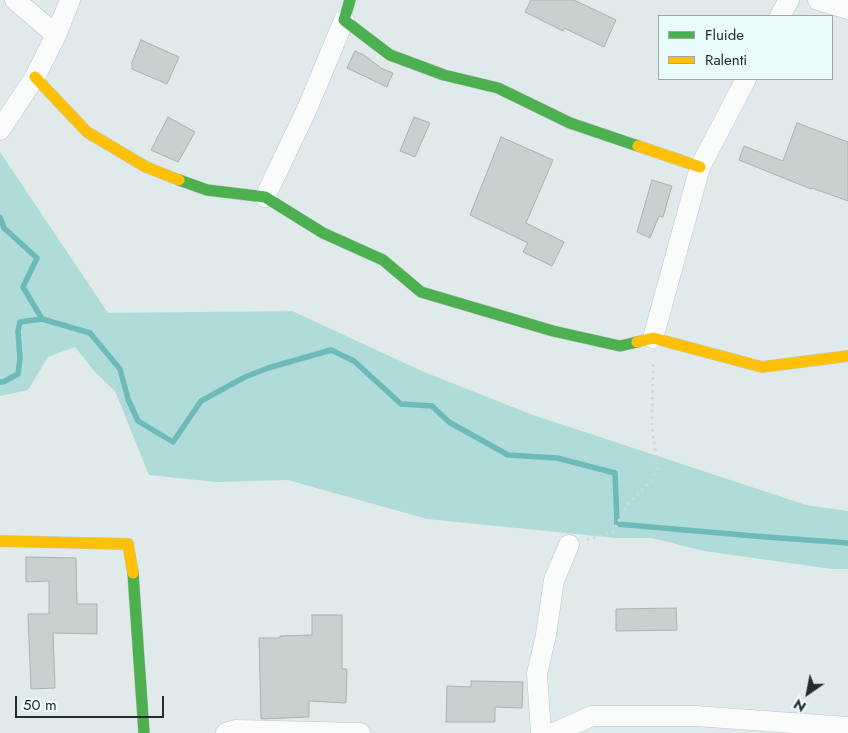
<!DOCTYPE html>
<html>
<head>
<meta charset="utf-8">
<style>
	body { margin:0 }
	#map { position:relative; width:848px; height:733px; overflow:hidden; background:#e0eaea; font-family:Jost,sans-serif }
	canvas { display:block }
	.legend { position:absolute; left:658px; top:15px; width:175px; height:65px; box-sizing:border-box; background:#e9fbfa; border:1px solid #9ba8a7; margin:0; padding:6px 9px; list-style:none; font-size:15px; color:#252c2b }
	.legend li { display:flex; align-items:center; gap:10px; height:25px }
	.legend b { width:25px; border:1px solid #9ba8a7 }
	.north { position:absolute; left:783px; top:668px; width:50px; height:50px; -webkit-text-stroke:4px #e9fbfa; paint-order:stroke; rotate:213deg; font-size:14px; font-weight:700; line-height:20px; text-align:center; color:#252c2b }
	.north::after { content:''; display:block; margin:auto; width:18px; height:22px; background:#252c2b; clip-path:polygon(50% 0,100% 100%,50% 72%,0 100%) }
	.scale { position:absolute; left:15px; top:696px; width:149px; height:22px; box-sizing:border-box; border:2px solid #252c2b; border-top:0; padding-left:6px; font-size:15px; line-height:18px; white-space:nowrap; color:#252c2b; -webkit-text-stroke:4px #e9fbfa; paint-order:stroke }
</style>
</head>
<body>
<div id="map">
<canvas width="848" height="733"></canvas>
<ul class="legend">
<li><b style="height:6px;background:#4caf50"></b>Fluide</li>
<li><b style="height:6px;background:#ffc107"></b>Ralenti</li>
</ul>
<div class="north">N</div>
<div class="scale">50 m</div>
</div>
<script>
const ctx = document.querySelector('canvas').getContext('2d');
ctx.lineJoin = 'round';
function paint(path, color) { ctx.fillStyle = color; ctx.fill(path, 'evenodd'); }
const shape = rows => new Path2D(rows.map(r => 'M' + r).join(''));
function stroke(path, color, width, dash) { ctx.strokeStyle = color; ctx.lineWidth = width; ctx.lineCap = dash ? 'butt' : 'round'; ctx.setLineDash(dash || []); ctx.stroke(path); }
const green = shape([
	[0,152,108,313,292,311,424,372,530,414,806,505,848,511,848,569,832,569,704,551,652,538,616,538,427,519,288,480,216,482,149,475,115,391,95,372,75,347,48,357,28,390,0,396]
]);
const stream = shape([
	[0,217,4,228,37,258,23,287,42,319,90,333,120,369,128,399,138,421,173,442,201,401,245,377,268,368,331,350,354,361,401,404,432,406,449,422,508,455,557,458,615,473,617,524,754,536,848,543],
	[0,382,3,382,18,374,20,359,18,331,20,322,42,319]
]);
const building = shape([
	[531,0,574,0,616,20,604,47,564,28,563,31,525,12,531,0],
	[141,40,179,57,167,84,132,69,132,62,141,40],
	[355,51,364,55,381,68,393,73,387,87,347,68,355,51],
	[168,117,195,132,178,162,151,150,168,117],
	[414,117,430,123,415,157,400,151,414,117],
	[797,123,848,142,848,201,812,188,811,189,739,160,744,146,783,161,797,123],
	[501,137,553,160,526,223,564,242,552,266,523,252,528,243,470,215,501,137],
	[652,180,672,186,663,217,659,216,650,238,637,232,652,180],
	[26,557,76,558,77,604,97,604,97,634,53,633,55,688,31,689,28,614,49,614,49,581,26,582,26,557],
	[676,608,677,630,616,631,616,609,676,608],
	[312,615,342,615,342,669,347,669,346,703,309,701,309,717,261,719,259,638,280,638,280,636,312,635,312,615],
	[471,681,523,682,522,708,495,707,495,722,446,722,447,686,471,687,471,681]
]);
const path = shape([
	[587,540,613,532,627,505,650,482,658,468,652,428,653,361]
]);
const street = shape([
	[15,0,56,35],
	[818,0,848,9],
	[780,16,789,0],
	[0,130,35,77,56,35,70,0],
	[265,197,307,109,344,20],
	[653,338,700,167,746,79],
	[226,733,235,730,360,733],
	[541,733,537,674,546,635,554,580,569,545],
	[554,733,592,716,696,716,848,727]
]);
const fast = shape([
	[350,0,344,20,390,55,444,75,498,88,570,123,638,146],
	[179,180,207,190,265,197,323,233,383,260,421,292,553,331,620,346,637,342],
	[133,573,144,733]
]);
const slow = shape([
	[35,77,87,132,146,167,179,180],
	[638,146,700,167],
	[637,342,653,338,762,367,848,356],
	[0,541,128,544,133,573]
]);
paint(green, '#afdbd9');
stroke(stream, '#6ebab8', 5.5);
paint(building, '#c9d0d0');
stroke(building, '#aab1b1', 1);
stroke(street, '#bec6c6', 21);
stroke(fast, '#bec6c6', 12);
stroke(slow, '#bec6c6', 12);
stroke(path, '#d3d6d6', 3, [2.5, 4]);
stroke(street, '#fafcfc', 20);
stroke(fast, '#4caf50', 11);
stroke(slow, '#ffc107', 11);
</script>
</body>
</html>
